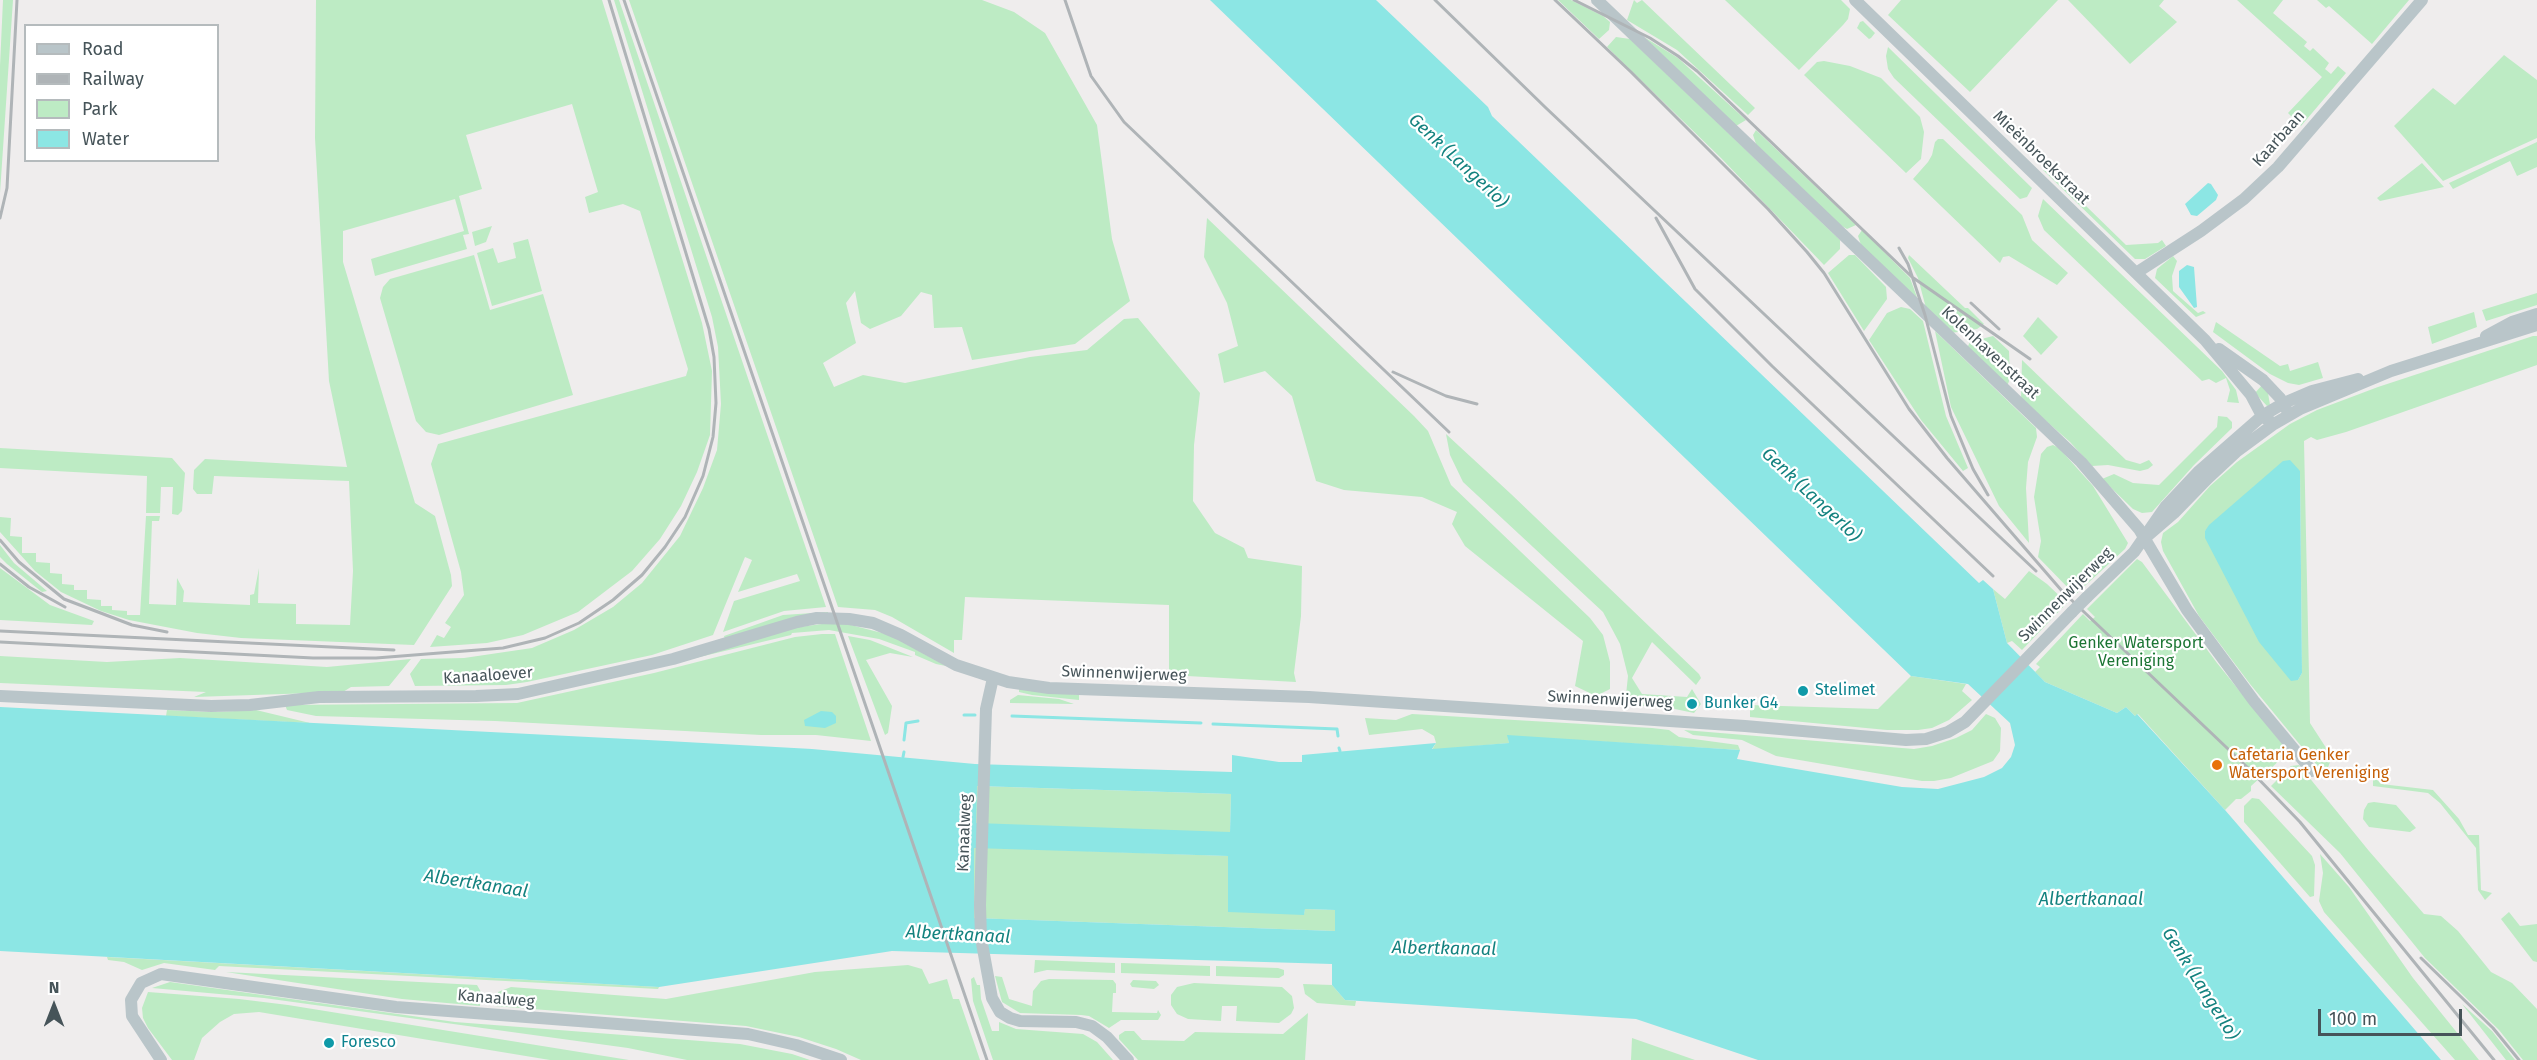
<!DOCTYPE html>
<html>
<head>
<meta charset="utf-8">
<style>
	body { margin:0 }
	#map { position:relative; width:2537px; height:1060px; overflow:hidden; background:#efeded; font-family:"Fira Sans",sans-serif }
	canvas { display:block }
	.legend { position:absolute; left:24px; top:24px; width:195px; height:138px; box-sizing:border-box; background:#fff; border:2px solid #b5bbbd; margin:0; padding:8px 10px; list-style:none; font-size:18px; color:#465459 }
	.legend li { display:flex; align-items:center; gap:12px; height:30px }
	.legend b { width:30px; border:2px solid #b5bbbd }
	.north { position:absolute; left:24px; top:976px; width:60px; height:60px; -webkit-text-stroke:4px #fff; paint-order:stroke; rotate:0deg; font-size:16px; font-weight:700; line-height:24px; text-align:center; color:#465459 }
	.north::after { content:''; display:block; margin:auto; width:21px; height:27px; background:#465459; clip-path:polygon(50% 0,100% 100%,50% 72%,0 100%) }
	.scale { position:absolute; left:2318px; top:1009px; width:144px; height:27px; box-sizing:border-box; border:3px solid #465459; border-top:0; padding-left:8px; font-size:18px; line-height:21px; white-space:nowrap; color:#465459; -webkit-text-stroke:4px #fff; paint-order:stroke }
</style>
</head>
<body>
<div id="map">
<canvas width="2537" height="1060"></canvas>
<ul class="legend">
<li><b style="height:8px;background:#b9c5c9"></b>Road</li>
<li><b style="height:8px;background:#afb4b7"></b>Railway</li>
<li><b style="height:16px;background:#bdebc4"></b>Park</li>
<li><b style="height:16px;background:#8ce6e4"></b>Water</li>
</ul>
<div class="north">N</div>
<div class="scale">100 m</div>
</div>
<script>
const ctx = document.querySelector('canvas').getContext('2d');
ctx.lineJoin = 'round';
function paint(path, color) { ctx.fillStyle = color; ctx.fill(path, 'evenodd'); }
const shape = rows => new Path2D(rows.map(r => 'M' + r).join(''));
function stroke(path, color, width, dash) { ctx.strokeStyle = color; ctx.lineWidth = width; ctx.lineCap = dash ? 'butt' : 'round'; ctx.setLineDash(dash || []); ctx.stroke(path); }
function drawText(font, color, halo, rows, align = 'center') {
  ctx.font = font + ' "Fira Sans",sans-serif'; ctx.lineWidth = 4.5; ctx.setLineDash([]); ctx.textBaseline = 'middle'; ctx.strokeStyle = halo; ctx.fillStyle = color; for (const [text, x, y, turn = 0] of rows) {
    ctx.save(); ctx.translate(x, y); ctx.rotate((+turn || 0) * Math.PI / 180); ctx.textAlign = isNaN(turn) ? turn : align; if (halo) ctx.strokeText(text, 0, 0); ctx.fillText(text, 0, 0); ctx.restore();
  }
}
const green = shape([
	[3,0,13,0,0,193,0,66],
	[316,0,602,0,702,323,712,371,710,435,697,472,681,506,660,539,632,571,578,612,523,635,487,643,430,647,437,635,444,638,451,627,445,623,464,595,461,572,431,464,438,444,686,376,688,369,640,211,623,204,589,213,585,197,598,192,572,104,466,135,482,189,459,196,469,234,463,235,467,249,375,276,371,259,464,231,455,199,343,231,343,262,415,503,435,516,451,575,452,586,414,645,241,638,197,633,129,620,101,611,61,592,35,571,0,532,0,517,11,518,10,536,22,537,22,553,36,553,36,562,50,563,50,573,62,574,62,584,74,585,74,590,87,590,87,599,101,600,101,606,112,606,112,610,127,611,127,615,140,615,146,516,160,516,159,521,152,521,149,604,176,605,177,578,184,591,183,602,250,605,250,595,254,594,259,568,258,603,296,604,296,624,350,625,353,571,349,481,214,476,212,494,197,494,193,489,194,470,205,459,347,467,329,381,315,138],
	[614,0,619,0,826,607,784,611,723,632,734,601,800,581,797,574,738,592,752,560,745,557,713,635,652,655,527,682,506,685,415,686,410,674,421,659,464,658,532,648,574,630,613,607,642,583,680,536,703,488,717,450,721,404,718,347,712,317],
	[629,0,982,0,1014,12,1045,33,1097,125,1112,239,1130,301,1075,344,972,360,962,327,934,328,932,295,921,292,901,316,870,329,861,323,855,291,846,303,856,343,823,363,834,387,863,375,905,383,1030,357,1087,350,1124,319,1138,318,1200,393,1194,445,1193,501,1215,533,1244,548,1248,558,1302,566,1301,616,1294,673,1296,682,1169,675,1169,605,965,597,962,640,954,640,954,653,892,617,875,610,838,607],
	[1558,0,1571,0,1603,16,1610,22,1609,30,1599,39],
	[1634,0,1637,3,1642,0,1755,108,1748,115,1677,50,1627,20],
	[1725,0,1841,0,1850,9,1848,19,1843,25,1799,70],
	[1901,0,2058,0,1970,92,1888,15],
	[2068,0,2164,0,2159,6,2177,22,2130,64],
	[2237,0,2283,0,2273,13,2307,42,2304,46,2310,51,2313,48,2329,63,2325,69,2331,74,2338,66,2346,73,2301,126,2288,113,2322,77],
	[2317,0,2409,0,2372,44,2329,6,2326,8],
	[1863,21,1875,33,1871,38,1869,39,1857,28,1860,22],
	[1616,37,1630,39,1840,240,1840,249,1824,265,1721,158,1607,47],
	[1644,37,1678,58,1746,120,1736,126],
	[1888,47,2032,188,2027,197,2020,199,1894,78,1888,69,1886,56],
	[2504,55,2537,80,2537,138,2443,181,2394,126,2433,88,2455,105],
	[1824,61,1850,66,1881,78,1920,117,1924,132,1921,159,1906,173,1804,75,1817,62],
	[1756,130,1856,225,1847,229,1840,225,1756,144,1753,135],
	[1938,139,1943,139,2022,215,2032,240,2068,273,2057,285,2009,256,2003,257,2000,263,1913,179,1928,162,1932,155,1935,142],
	[2537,142,2537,167,2517,176,2510,161,2453,189,2449,183],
	[2422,163,2444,187,2380,201,2377,198],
	[2045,166,2126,245,2158,243,2162,240,2166,246,2145,259,2135,259,2043,170],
	[2043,199,2222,371,2236,390,2239,403,2227,402,2230,390,2226,378,2216,383,2209,379,2202,381,2044,230,2038,216],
	[1207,218,1414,416,1428,431,1451,485,1590,618,1603,635,1610,662,1610,689,1596,696,1575,686,1583,641,1465,546,1452,524,1457,512,1422,497,1344,490,1316,481,1292,396,1265,371,1224,383,1218,354,1238,346,1227,303,1204,257],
	[492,226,486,242,475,246,472,232],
	[1862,230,1910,278,1918,300,1861,245,1858,236],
	[528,239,542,291,492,306,477,253,493,248,498,263,516,258,513,243],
	[474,255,490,310,543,294,573,395,439,435,426,432,416,421,380,298,383,287,390,279],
	[1849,255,1855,255,1886,287,1887,299,1864,331,1828,273],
	[1909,255,1965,308,1968,308,1984,324,1977,329,1951,333,1926,308,1918,278,1908,258],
	[2173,256,2177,261,2172,276,2173,291,2198,313,2203,311,2206,313,2196,317,2155,278,2157,269],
	[2537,293,2537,305,2486,321,2482,310],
	[1901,307,1910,309,1923,321,1946,416,1968,468,1963,471,1921,420,1869,340,1887,313],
	[2474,312,2477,327,2432,344,2428,327],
	[2038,317,2058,337,2041,355,2023,336],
	[2216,322,2280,366,2288,364,2290,371,2318,362,2323,378,2299,385,2288,383,2270,374,2213,332],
	[1935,331,2036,428,2037,437,2028,462,2026,488,2029,543,1999,506,1951,407],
	[1993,336,2009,351,2010,379,2007,386,1967,348,1970,342],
	[2533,336,2537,336,2537,365,2346,432,2317,440,2311,437,2304,441,2310,723,2332,757,2327,770,2320,769,2250,684,2199,616,2163,551,2161,542,2163,533,2178,522,2210,486,2237,462,2290,424,2317,410,2378,387],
	[2300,471,2302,673,2298,680,2205,531],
	[2022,360,2126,460,2140,464,2149,460,2153,465,2148,469,2140,471,2108,465,2092,466,2070,442,2021,399],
	[2263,384,2268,393,2270,405,2267,406,2255,393],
	[2218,416,2227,417,2232,422,2232,428,2194,465,2152,512,2142,513,2133,509,2102,479,2114,474,2133,483,2159,485,2217,427],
	[1446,434,1511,494,1699,674,1701,678,1696,685,1652,642,1632,678,1642,694,1687,697,1692,689,1701,704,1694,713,1670,708,1632,705,1626,695,1628,676,1620,644,1603,612,1463,482,1450,455],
	[2053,445,2059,448,2093,486,2128,543,2125,549,2075,595,2038,557,2041,541,2034,497,2041,454,2047,447],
	[0,448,172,458,185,473,182,511,178,515,172,514,173,487,161,487,160,513,146,513,147,476,0,468],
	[0,545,14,563,47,591,42,592,7,564,0,557],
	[2137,559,2142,562,2217,663,2284,746,2284,756,2267,772,2269,775,2263,779,2261,777,2251,786,2251,791,2241,799,2236,799,2225,810,2138,714,2135,716,2126,707,2117,713,2045,682,2035,672,2040,667,2036,664,2083,614,2090,621,2095,617,2087,609],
	[0,568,50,605,94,621,92,625,0,620],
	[2029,571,2047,584,2067,603,2022,650,2012,641,2007,643,1993,589,2005,599],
	[828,612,828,614,725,639,724,636,783,615],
	[829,623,847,624,890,635,946,666,936,664,915,655,915,652,879,639,829,630,792,633,791,635,683,661,792,628],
	[822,634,835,634,871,741,816,735,761,735,495,721,316,716,287,710,285,705,517,703,654,673,795,637],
	[848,636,870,640,913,657,890,653,866,660,892,706,888,733,885,735],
	[0,656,107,662,180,658,327,667,411,659,389,686,351,687,343,692,194,697,206,692,0,683],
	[1911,676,1966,684,1962,691,1972,700,1949,720,1932,728,1918,730,1887,730,1750,717,1750,705,1878,709],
	[1019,689,1079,695,1079,700,1032,695,1019,692],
	[1018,695,1059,699,1074,704,1010,703,1010,700],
	[167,710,214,712,256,710,310,723,166,716],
	[1412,714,1652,728,1669,730,1679,737,1738,745,1740,750,1508,736,1509,743,1432,750,1436,743,1434,736,1422,729,1369,735,1365,718,1396,720],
	[1986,714,1995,718,2001,728,2000,751,1993,761,1951,778,1934,781,1922,781,1776,756,1742,740,1693,735,1684,730,1914,749,1932,746,1956,738,1972,730],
	[2299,765,2369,851,2424,914,2441,916,2458,931,2491,972,2512,983,2537,1009,2537,1060,2523,1060,2499,1030,2425,958,2340,853,2271,786,2291,766],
	[2373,775,2381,784,2433,790,2459,819,2468,835,2479,835,2481,890,2492,893,2485,900,2478,890,2476,848,2440,803,2428,793,2373,786],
	[976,786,1231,794,1230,833,976,824],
	[2252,798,2259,799,2312,856,2315,865,2314,896,2310,897,2244,822,2244,806],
	[2374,802,2396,805,2416,828,2410,832,2369,827,2363,819,2364,810,2368,803],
	[974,847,1228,856,1304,914,1305,909,1335,910,1335,931,973,918],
	[2320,854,2349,887,2413,978,2479,1060,2455,1060,2324,912,2319,901,2323,873],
	[2509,912,2520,926,2537,924,2537,962,2533,961,2501,919],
	[107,957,659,987,658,989,219,966,215,970,164,963,142,970,124,962,108,960],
	[1035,960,1115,963,1115,973,1047,970,1034,973],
	[1121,963,1210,966,1210,976,1121,973],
	[908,965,922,969,929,984,947,979,953,999,959,999,980,1060,861,1060,836,1049,799,1037,746,1026,495,1006,498,992,511,987,666,999,815,972],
	[1216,966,1278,968,1284,970,1284,975,1279,978,1216,976],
	[226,972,477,985,481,992,480,1006,402,999],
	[995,976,1002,977,1009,999,1032,1006,1033,991,1041,981,1049,979,1113,980,1116,984,1116,993,1113,993,1112,1012,1157,1013,1158,1010,1161,1015,1158,1020,1121,1020,1109,1028,1089,1016,1081,1015,1020,1013,1002,1002],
	[974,977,977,985,980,985,981,999,992,1031,999,1031,999,1022,1016,1029,1083,1034,1097,1042,1113,1060,993,1060,973,1001,971,979],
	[1133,980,1156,981,1159,985,1154,989,1132,987,1130,984],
	[170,982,455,1022,740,1044,792,1054,810,1060,687,1060,628,1048,264,998,152,988],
	[1194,983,1282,987,1292,996,1294,1008,1291,1014,1279,1023,1236,1021,1237,1006,1222,1006,1221,1021,1188,1019,1177,1014,1171,1005,1171,995,1177,987],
	[1303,984,1332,985,1345,1000,1356,1001,1355,1006,1317,1003,1305,994],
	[148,992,239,999,288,1005,629,1060,550,1060,259,1012,234,1014,220,1022,202,1038,194,1060,172,1060,148,1028,143,1018,142,1008],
	[2462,1004,2492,1031,2515,1060,2506,1060],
	[1308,1013,1305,1060,1138,1060,1119,1039,1119,1035,1125,1031,1134,1031,1142,1040,1184,1041,1195,1032,1283,1034],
	[1632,1038,1695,1060,1631,1060]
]);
const water = shape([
	[1210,0,1376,0,1488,107,1492,116,1979,583,1983,580,1993,589,2007,643,2045,682,2117,713,2126,707,2135,716,2137,714,2225,810,2441,1060,1758,1060,1636,1019,1345,1000,1332,985,1332,964,892,951,659,987,0,951,0,707,667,741,812,749,975,764,1232,772,1232,755,1279,762,1302,762,1302,755,1436,743,1432,749,1509,743,1507,735,1740,750,1737,759,1902,787,1938,789,1984,777,2002,768,2011,757,2015,745,2010,723,1968,684,1911,676],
	[977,786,1231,794,1230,832,976,823],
	[974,848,1228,856,1228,912,1304,915,1305,909,1335,910,1335,931,974,918],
	[2208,183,2211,184,2218,195,2216,200,2197,216,2191,215,2185,204],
	[2187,265,2194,267,2197,307,2194,308,2179,287,2179,271],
	[2290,460,2300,471,2302,673,2298,680,2291,681,2259,642,2205,538,2205,531,2209,525,2283,461],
	[821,711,832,712,836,716,836,723,825,728,805,726,804,720]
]);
const stream = shape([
	[964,715,975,715],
	[1012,716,1201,723],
	[1213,724,1337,729,1338,736],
	[904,740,906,723,918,721],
	[1339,748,1340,751],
	[903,757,904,752]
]);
const minor = shape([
	[1597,0,2081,462,2139,529,2187,610,2254,701,2312,771],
	[1855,0,2205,340,2251,395,2262,416,2274,424],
	[2136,273,2201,231,2244,199,2278,167,2422,0],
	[2486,336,2512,322,2537,314],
	[2219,349,2263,380,2280,398,2286,409],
	[2145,538,2174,513,2208,478,2236,452,2274,424,2300,409,2391,371,2537,325],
	[2087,597,2134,552,2166,506,2198,472,2262,416,2284,403,2312,391,2358,379],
	[993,678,986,709,980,905,981,938,992,998,1000,1012,1010,1018,1020,1021,1076,1022,1092,1026,1107,1037,1128,1060],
	[0,696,211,706,250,705,319,697,476,696,518,694,673,659,797,622,817,618,849,619,873,623,901,635,956,665,1008,682,1049,688,1309,697,1745,726,1906,740,1926,739,1948,732,1965,722,2072,612],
	[161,1060,132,1016,131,1000,141,983,161,974,396,1007,748,1034,796,1045,841,1060]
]);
const rail = shape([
	[624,0,987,1060],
	[1065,0,1091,76,1124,122,1449,432],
	[1435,0,1546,108,2036,571],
	[1555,0,1631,72,1768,209,1807,252,1824,273,1909,409,1947,458,2062,591,2247,767,2300,822,2494,1060],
	[1574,0,1650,38,1678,56,1697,71,1912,277,2030,359],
	[0,218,7,188,17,0],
	[1656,218,1695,289,1772,366,1993,576],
	[1899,248,1908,264,1925,315,1951,416,1973,469,1988,495],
	[1971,303,1999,329],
	[1393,372,1446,396,1477,404],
	[0,540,19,562,64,599,132,625,167,632],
	[0,564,29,587,65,607],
	[0,631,394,650],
	[0,642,313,658,376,658,503,648,545,638,579,623,613,600,642,575,665,547,685,517,703,476,713,437,716,403,714,357,709,329,609,0],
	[2421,958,2493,1028,2519,1060]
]);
const minorBridge = shape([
	[2072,612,2087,597]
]);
const markers = [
	[1803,691,6,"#0f9aa8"],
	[1692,704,6,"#0f9aa8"],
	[2217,765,6,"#e8710a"],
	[329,1043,6,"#0f9aa8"]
];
const streetNames = [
	["Kaarbaan",2279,139,-48],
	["Mieënbroekstraat",2041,158,44],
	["Kolenhavenstraat",1990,353,43],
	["Swinnenwijerweg",2066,595,-45],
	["Swinnenwijerweg",1124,674,2],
	["Kanaaloever",488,676,-4],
	["Swinnenwijerweg",1610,700,3],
	["Kanaalweg",965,833,-88],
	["Kanaalweg",496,999,5]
];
const parkNames = [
	["Genker Watersport",2136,644],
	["Vereniging",2136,662]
];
const cultureNames = [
	["Stelimet",1815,691],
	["Bunker G4",1704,704],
	["Foresco",341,1043]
];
const foodNames = [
	["Cafetaria Genker",2229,756],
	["Watersport Vereniging",2229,774]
];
const waterNames = [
	["Genk (Langerlo)",1458,161,43],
	["Genk (Langerlo)",1811,495,43],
	["Albertkanaal",476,884,9],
	["Albertkanaal",2091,900],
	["Albertkanaal",958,935,3],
	["Albertkanaal",1444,949,1],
	["Genk (Langerlo)",2200,984,58]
];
paint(green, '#bdebc4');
paint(water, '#8ce6e4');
stroke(stream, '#8ce6e4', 3);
stroke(minor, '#b9c5c9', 12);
stroke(rail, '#afb4b7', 3);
stroke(minorBridge, '#b9c5c9', 12);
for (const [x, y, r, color] of markers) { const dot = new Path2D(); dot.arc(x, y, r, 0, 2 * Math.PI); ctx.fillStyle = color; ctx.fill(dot); stroke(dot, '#fff', 2); }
drawText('16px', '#465459', '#fff', streetNames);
drawText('16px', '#1c7534', '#fff', parkNames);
drawText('16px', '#0d838f', '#fff', cultureNames, 'left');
drawText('16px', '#c56008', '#fff', foodNames, 'left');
drawText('italic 18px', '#13827f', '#fff', waterNames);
</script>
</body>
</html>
